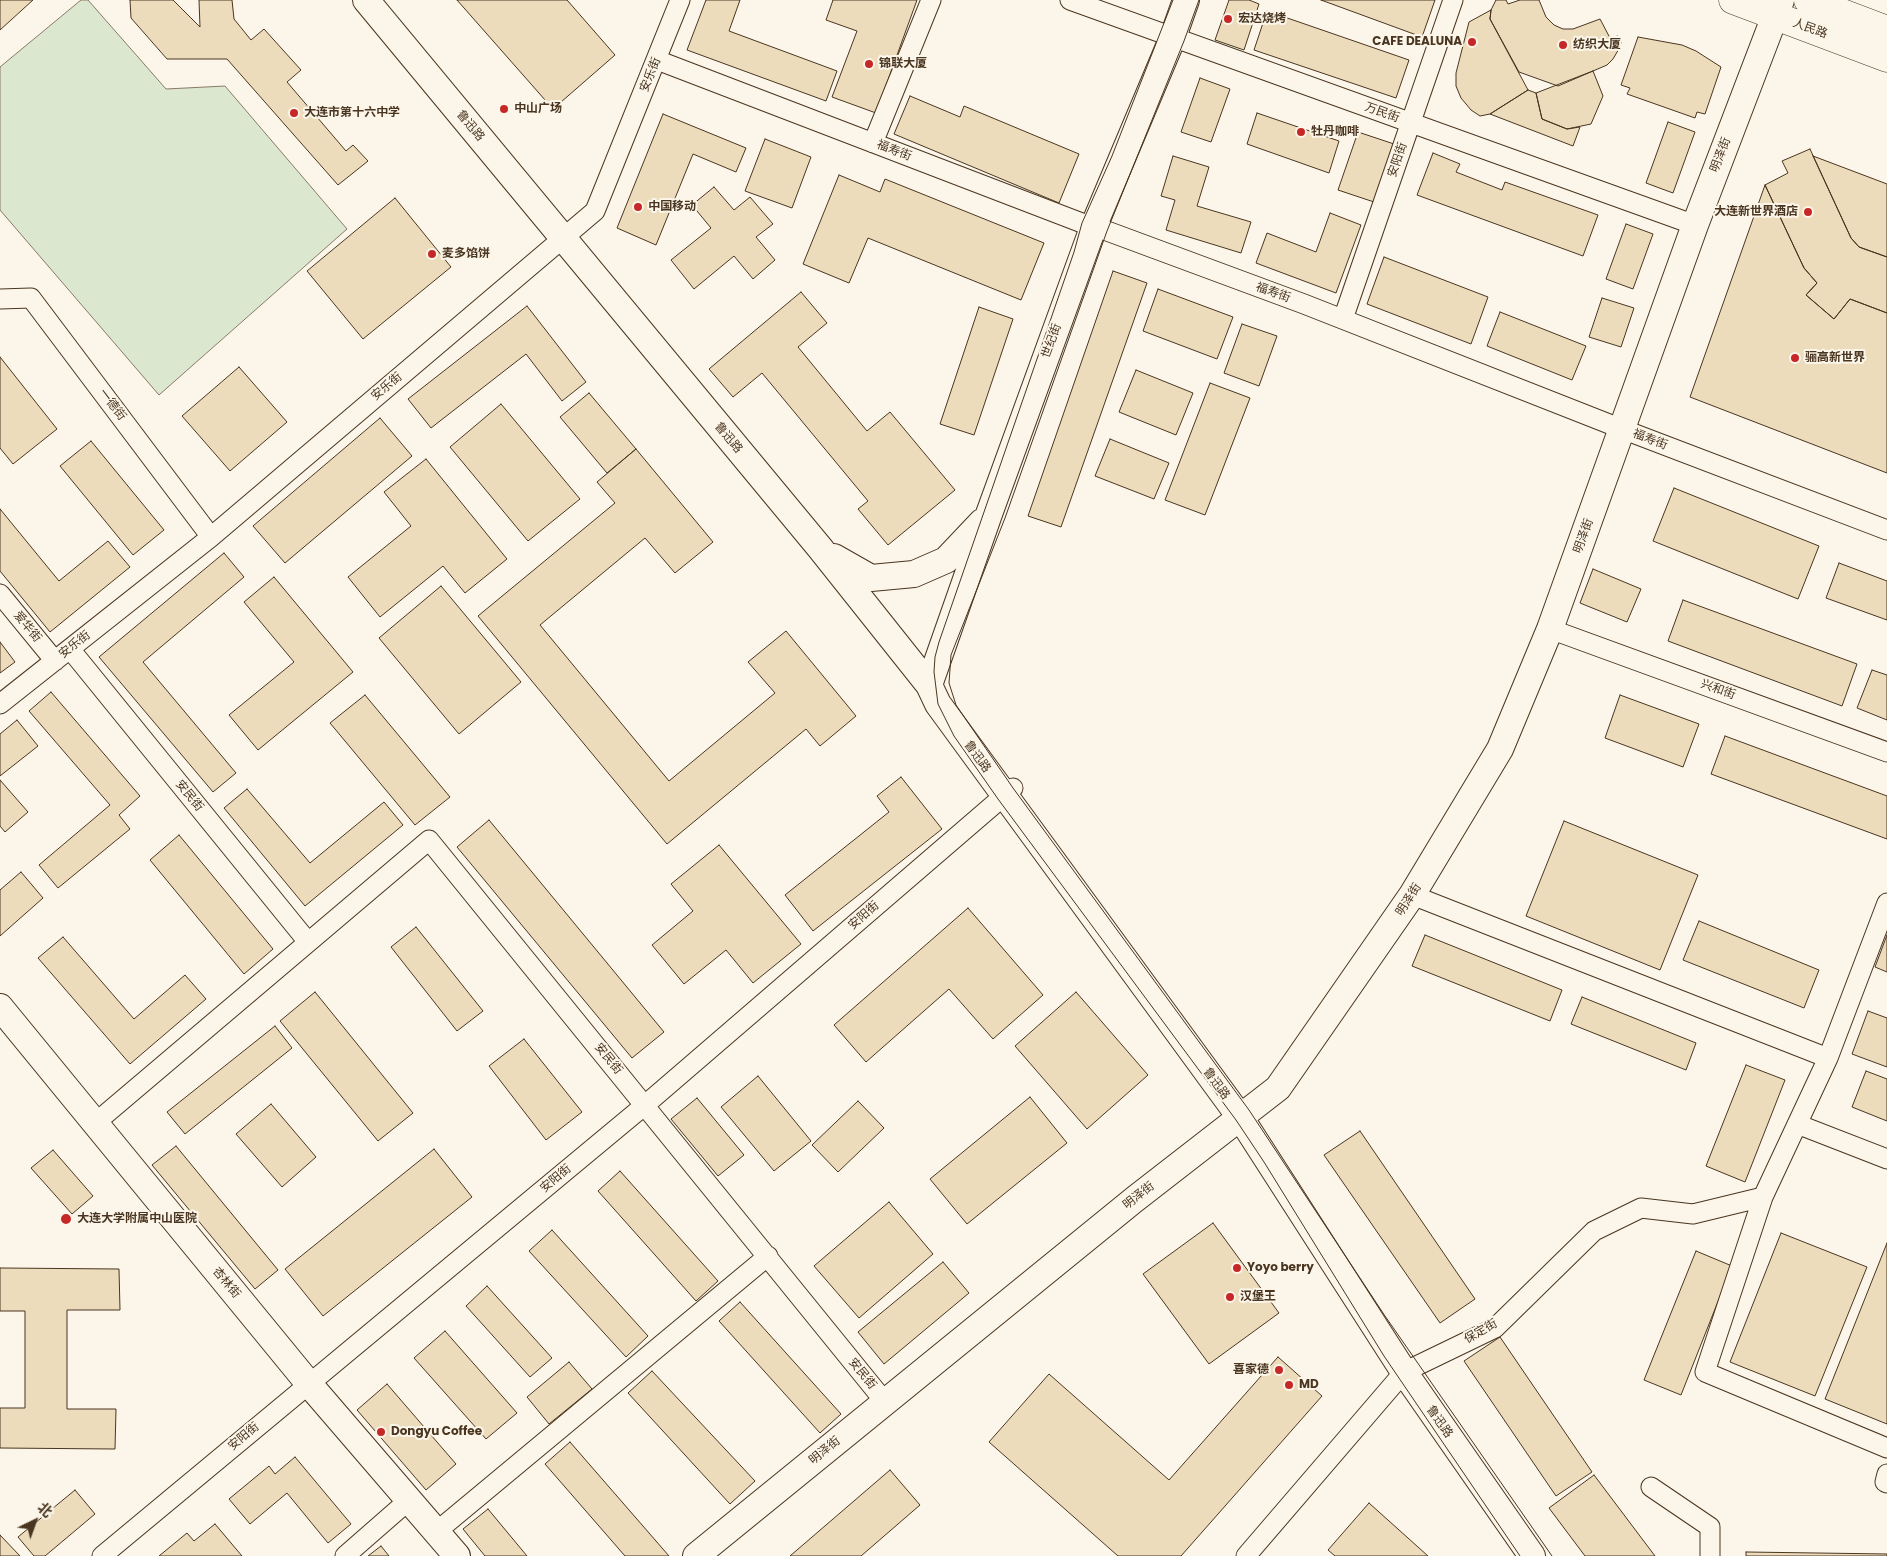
<!DOCTYPE html>
<html>
<head>
<meta charset="utf-8">
<style>
	body { margin:0 }
	#map { position:relative; width:1887px; height:1556px; overflow:hidden; background:#fbf6e9; font-family:Poppins,"Noto Sans SC",sans-serif }
	canvas { display:block }
	.north { position:absolute; left:10px; top:1496px; width:50px; height:50px; -webkit-text-stroke:4px #fbf6e9; paint-order:stroke; rotate:42deg; font-size:14px; font-weight:700; line-height:20px; text-align:center; color:#4a3520 }
	.north::after { content:''; display:block; margin:auto; width:18px; height:22px; background:#4a3520; clip-path:polygon(50% 0,100% 100%,50% 72%,0 100%) }
</style>
</head>
<body>
<div id="map">
<canvas width="1887" height="1556"></canvas>
<div class="north">北</div>
</div>
<script>
const ctx = document.querySelector('canvas').getContext('2d');
ctx.lineJoin = 'round';
function paint(path, color) { ctx.fillStyle = color; ctx.fill(path, 'evenodd'); }
const shape = rows => new Path2D(rows.map(r => 'M' + r).join(''));
function stroke(path, color, width, dash) { ctx.strokeStyle = color; ctx.lineWidth = width; ctx.lineCap = dash ? 'butt' : 'round'; ctx.setLineDash(dash || []); ctx.stroke(path); }
function drawText(font, color, halo, rows, align = 'center') {
  ctx.font = font + ' Poppins,"Noto Sans SC",sans-serif'; ctx.lineWidth = 4; ctx.setLineDash([]); ctx.textBaseline = 'middle'; ctx.strokeStyle = halo; ctx.fillStyle = color; for (const [text, x, y, turn = 0] of rows) {
    ctx.save(); ctx.translate(x, y); ctx.rotate((+turn || 0) * Math.PI / 180); ctx.textAlign = isNaN(turn) ? turn : align; if (halo) ctx.strokeText(text, 0, 0); ctx.fillText(text, 0, 0); ctx.restore();
  }
}
const green = shape([
	[81,0,88,0,166,89,225,86,347,229,159,395,0,210,0,67,81,0]
]);
const building = shape([
	[0,0,33,0,0,30,0,0],
	[130,0,173,0,200,27,199,0,232,0,234,19,251,40,264,29,301,70,287,82,346,151,353,145,368,161,338,185,227,59,167,59,131,18,130,0],
	[457,0,567,0,615,55,553,109,457,0],
	[706,0,740,0,729,31,837,71,826,101,687,50,706,0],
	[833,0,917,0,876,113,832,97,857,31,826,20,833,0],
	[1229,0,1249,0,1259,4,1244,50,1215,40,1229,0],
	[1321,0,1435,0,1422,37,1321,0],
	[1496,0,1506,0,1508,4,1520,0,1539,0,1546,17,1554,25,1563,29,1573,29,1600,19,1610,38,1618,36,1621,42,1620,47,1613,59,1607,65,1558,86,1519,72,1490,19,1491,10,1496,0],
	[1491,10,1490,19,1528,90,1490,114,1480,116,1471,110,1461,98,1456,86,1456,73,1469,22,1491,10],
	[1267,11,1409,60,1396,98,1254,50,1267,11],
	[1638,37,1682,45,1696,51,1721,67,1705,114,1697,112,1695,118,1627,94,1630,88,1621,85,1638,37],
	[1593,71,1603,96,1591,124,1567,129,1542,119,1536,93,1593,71],
	[1200,78,1230,89,1211,142,1181,132,1200,78],
	[1528,90,1536,93,1542,119,1567,129,1580,127,1573,146,1490,114,1528,90],
	[910,96,960,117,964,106,1079,154,1059,203,894,134,910,96],
	[1257,113,1339,141,1329,173,1247,144,1257,113],
	[663,114,746,148,736,172,693,154,656,245,617,228,663,114],
	[1668,122,1695,132,1673,193,1646,183,1668,122],
	[1358,132,1394,144,1374,202,1338,190,1358,132],
	[765,139,811,157,792,208,745,191,765,139],
	[1810,149,1851,238,1859,247,1887,257,1887,313,1850,299,1834,319,1806,295,1817,283,1804,268,1765,185,1788,173,1782,161,1810,149],
	[1433,153,1460,164,1456,172,1502,190,1505,182,1598,215,1583,256,1417,195,1433,153],
	[1173,156,1209,167,1197,206,1251,222,1241,253,1166,230,1175,200,1161,196,1173,156],
	[1813,156,1887,184,1887,257,1859,247,1851,238,1813,156],
	[839,175,880,192,885,179,1044,243,1021,300,868,238,849,283,803,264,839,175],
	[1765,185,1804,268,1817,283,1806,295,1834,319,1850,299,1887,313,1887,473,1690,397,1765,185],
	[714,187,734,210,750,197,773,224,756,237,775,260,753,279,734,256,694,289,671,260,711,228,692,205,714,187],
	[395,198,451,267,363,339,307,271,395,198],
	[1330,213,1361,225,1336,293,1256,263,1267,233,1316,252,1330,213],
	[1626,224,1653,234,1633,289,1606,279,1626,224],
	[1384,257,1488,297,1471,344,1367,304,1384,257],
	[1113,271,1147,283,1061,527,1028,516,1113,271],
	[1158,289,1233,317,1217,359,1143,331,1158,289],
	[801,292,827,323,798,347,867,431,890,412,955,490,888,545,858,509,868,501,762,373,733,397,709,369,801,292],
	[1602,298,1634,308,1621,347,1589,337,1602,298],
	[527,306,586,382,562,401,526,354,431,428,408,399,527,306],
	[979,307,1013,319,974,435,940,424,979,307],
	[1500,312,1586,346,1572,380,1487,346,1500,312],
	[1242,324,1277,336,1259,386,1224,373,1242,324],
	[0,357,57,429,13,464,0,448,0,357],
	[239,367,287,422,230,471,182,416,239,367],
	[1136,370,1193,393,1176,435,1119,412,1136,370],
	[1210,383,1250,398,1205,515,1165,500,1210,383],
	[589,393,636,449,607,473,560,417,589,393],
	[501,404,580,499,528,541,450,447,501,404],
	[380,418,412,456,285,563,253,526,380,418],
	[1110,439,1169,463,1154,499,1095,476,1110,439],
	[91,441,164,530,133,555,60,466,91,441],
	[636,449,713,542,675,573,645,538,540,625,669,781,775,693,748,662,786,631,856,716,820,746,806,729,667,844,478,616,615,503,597,482,636,449],
	[426,459,507,559,465,593,443,566,380,617,348,577,411,526,384,492,426,459],
	[1674,488,1819,546,1798,599,1653,541,1674,488],
	[0,509,59,581,108,541,130,567,50,632,0,571,0,509],
	[224,553,244,577,143,662,236,773,213,792,99,657,224,553],
	[1839,563,1887,581,1887,620,1826,598,1839,563],
	[1593,569,1641,589,1627,622,1580,603,1593,569],
	[274,577,353,672,258,750,229,715,294,662,244,602,274,577],
	[441,586,521,682,459,734,379,638,441,586],
	[1683,600,1857,664,1842,706,1668,641,1683,600],
	[0,642,15,662,0,673,0,642],
	[1872,670,1887,675,1887,720,1857,708,1872,670],
	[51,692,140,796,119,815,130,829,58,888,39,865,110,805,29,711,51,692],
	[365,695,450,797,415,825,330,723,365,695],
	[1620,695,1699,724,1683,767,1605,738,1620,695],
	[17,720,38,746,0,776,0,734,17,720],
	[1725,736,1887,796,1887,839,1711,774,1725,736],
	[901,777,942,829,813,931,785,895,889,812,877,796,901,777],
	[0,780,28,812,5,832,0,826,0,780],
	[247,789,310,863,384,802,403,825,305,906,224,808,247,789],
	[489,820,664,1032,632,1058,457,847,489,820],
	[1564,821,1698,875,1660,970,1526,916,1564,821],
	[179,835,273,949,244,974,150,860,179,835],
	[719,845,801,944,753,983,726,950,684,984,652,945,693,911,671,884,719,845],
	[21,872,43,898,0,936,0,890,21,872],
	[968,908,1043,995,993,1039,949,989,866,1062,834,1025,968,908],
	[1699,921,1819,970,1804,1008,1683,960,1699,921],
	[416,927,483,1011,457,1031,391,947,416,927],
	[1425,935,1562,990,1550,1021,1412,966,1425,935],
	[1887,935,1887,972,1875,967,1887,935],
	[63,937,134,1019,185,975,206,999,130,1064,38,958,63,937],
	[315,992,413,1113,378,1141,280,1021,315,992],
	[1076,992,1148,1075,1087,1129,1015,1046,1076,992],
	[1582,997,1696,1043,1686,1070,1571,1024,1582,997],
	[1868,1011,1887,1018,1887,1067,1852,1054,1868,1011],
	[275,1026,292,1048,185,1134,167,1112,275,1026],
	[524,1039,582,1112,546,1140,489,1066,524,1039],
	[1746,1065,1785,1080,1745,1182,1706,1166,1746,1065],
	[1866,1071,1887,1079,1887,1121,1852,1107,1866,1071],
	[758,1076,811,1141,774,1171,721,1107,758,1076],
	[1030,1097,1067,1143,967,1224,930,1179,1030,1097],
	[697,1098,744,1155,718,1176,671,1119,697,1098],
	[858,1101,884,1128,838,1172,812,1145,858,1101],
	[271,1104,316,1157,282,1187,236,1134,271,1104],
	[1360,1131,1475,1299,1440,1323,1324,1155,1360,1131],
	[176,1146,278,1270,255,1289,152,1165,176,1146],
	[434,1149,472,1197,323,1316,285,1269,434,1149],
	[53,1150,93,1196,72,1214,31,1168,53,1150],
	[620,1171,718,1281,696,1301,598,1191,620,1171],
	[889,1202,933,1254,859,1318,814,1266,889,1202],
	[1213,1223,1279,1313,1209,1364,1143,1274,1213,1223],
	[552,1230,648,1336,626,1357,529,1251,552,1230],
	[1781,1233,1867,1267,1815,1396,1730,1362,1781,1233],
	[1887,1243,1887,1424,1825,1399,1887,1243],
	[1696,1251,1732,1266,1681,1395,1644,1380,1696,1251],
	[943,1262,969,1293,884,1364,858,1332,943,1262],
	[0,1268,119,1269,120,1310,67,1310,67,1409,116,1409,115,1449,0,1448,0,1408,25,1408,25,1311,0,1311,0,1268],
	[487,1286,552,1358,530,1377,466,1306,487,1286],
	[740,1302,841,1414,820,1433,719,1321,740,1302],
	[445,1331,517,1413,486,1439,414,1358,445,1331],
	[1500,1337,1592,1472,1556,1496,1464,1361,1500,1337],
	[1278,1357,1322,1396,1181,1556,1118,1556,989,1442,1049,1374,1169,1480,1278,1357],
	[569,1362,592,1389,549,1424,527,1397,569,1362],
	[652,1371,755,1481,730,1504,628,1393,652,1371],
	[387,1384,456,1464,426,1490,357,1410,387,1384],
	[570,1442,669,1556,625,1556,545,1464,570,1442],
	[295,1457,351,1524,328,1543,287,1493,250,1524,229,1499,269,1466,275,1474,295,1457],
	[890,1470,920,1505,861,1556,790,1556,890,1470],
	[1594,1475,1655,1556,1585,1556,1549,1508,1594,1475],
	[75,1490,95,1514,45,1556,34,1556,18,1537,75,1490],
	[1369,1503,1428,1556,1335,1556,1328,1550,1369,1503],
	[488,1509,527,1556,485,1556,463,1529,488,1509],
	[215,1524,242,1556,159,1556,187,1533,194,1541,215,1524],
	[0,1535,20,1556,0,1556,0,1535],
	[381,1546,389,1556,368,1556,381,1546],
	[1746,1552,1887,1554,1887,1556,1746,1556,1746,1552]
]);
const street = shape([
	[1070,0,1695,225],
	[657,60,1082,223,1094,225,1107,231,1304,304,1622,429,1887,530],
	[873,143,931,0],
	[0,299,31,298,211,537],
	[1343,319,1453,0],
	[0,594,55,661],
	[1550,629,1887,752],
	[70,649,308,942],
	[0,704,211,537,595,211,680,0],
	[1412,895,1828,1058],
	[1887,903,1828,1058,1763,1197,1705,1372,1887,1448],
	[94,1124,429,840,885,1402],
	[1797,1124,1887,1159],
	[1887,1474,1885,1482,1887,1483],
	[1651,1487,1710,1527,1710,1556],
	[436,1532,768,1256],
	[102,1556,645,1105,1013,788],
	[345,1556,409,1500],
	[1246,1556,1404,1372,1495,1328,1594,1231,1641,1208,1693,1214,1763,1197]
]);
const secondary = shape([
	[366,0,820,548,929,685,938,704,1240,1117,1404,1372,1532,1556],
	[834,557,871,578,914,574,946,560,982,522],
	[929,685,989,514,1094,225,1173,37,1186,0],
	[0,1007,309,1384,457,1556],
	[696,1556,1135,1199,1278,1088,1412,895,1500,749,1550,629,1695,225,1781,0]
]);
const primary = shape([
	[1733,0,1887,58],
	[1808,0,1887,30]
]);
const tram = shape([
	[1173,0,1112,156,1082,223,1074,252,939,642,935,657,934,672,938,704,954,736,998,799,1236,1120,1264,1162,1384,1356,1520,1556],
	[1199,0,1184,41,1107,231,1005,518,951,655,949,683,956,705,1013,788,1249,1110,1385,1316,1552,1556]
]);
const markers = [
	[1228,19,5,"#c62828"],
	[1472,42,5,"#c62828"],
	[1563,45,5,"#c62828"],
	[869,64,5,"#c62828"],
	[504,109,5,"#c62828"],
	[294,113,5,"#c62828"],
	[1301,132,5,"#c62828"],
	[638,207,5,"#c62828"],
	[1808,212,5,"#c62828"],
	[432,254,5,"#c62828"],
	[1795,358,5,"#c62828"],
	[66,1219,6,"#c62828"],
	[1237,1268,5,"#c62828"],
	[1230,1297,5,"#c62828"],
	[1279,1370,5,"#c62828"],
	[1289,1385,5,"#c62828"],
	[381,1432,5,"#c62828"]
];
const poiNames = [
	["宏达烧烤",1238,19],
	["CAFE DEALUNA",1462,42,"right"],
	["纺织大厦",1573,45],
	["锦联大厦",879,64],
	["中山广场",514,109],
	["大连市第十六中学",304,113],
	["牡丹咖啡",1311,132],
	["中国移动",648,207],
	["大连新世界酒店",1798,212,"right"],
	["麦多馅饼",442,254],
	["骊高新世界",1805,358],
	["大连大学附属中山医院",77,1219],
	["Yoyo berry",1247,1268],
	["汉堡王",1240,1297],
	["喜家德",1269,1370,"right"],
	["MD",1299,1385],
	["Dongyu Coffee",391,1432]
];
const streetNames = [
	["人民路",1810,29,20],
	["安乐街",651,75,-68],
	["万民街",1382,113,20],
	["鲁迅路",470,126,50],
	["福寿街",894,151,21],
	["明泽街",1721,155,-69],
	["安阳街",1398,160,-71],
	["福寿街",1273,293,20],
	["世纪街",1052,341,-70],
	["安乐街",387,387,-40],
	["一德街",112,405,53],
	["鲁迅路",728,438,50],
	["福寿街",1650,440,21],
	["明泽街",1584,536,-70],
	["爱华街",27,627,50],
	["安乐街",75,645,-38],
	["兴和街",1718,690,20],
	["鲁迅路",977,757,54],
	["安民街",189,796,51],
	["明泽街",1409,900,-57],
	["安阳街",864,916,-41],
	["安民街",608,1059,51],
	["鲁迅路",1216,1084,54],
	["安阳街",556,1179,-40],
	["明泽街",1139,1196,-38],
	["杏林街",226,1283,50],
	["保定街",1481,1332,-30],
	["安民街",862,1374,51],
	["鲁迅路",1439,1422,55],
	["安阳街",244,1437,-40],
	["明泽街",825,1451,-39]
];
paint(green, '#dce7d0');
stroke(green, '#887966', 1);
paint(building, '#ecdcbc');
stroke(building, '#4a3520', 1);
stroke(street, '#4a3520', 21);
stroke(secondary, '#4a3520', 28);
stroke(primary, '#4a3520', 29);
stroke(street, '#fbf6e9', 19);
stroke(secondary, '#fbf6e9', 26);
stroke(primary, '#fbf6e9', 28);
stroke(tram, '#4a3520', 1);
for (const [x, y, r, color] of markers) { const dot = new Path2D(); dot.arc(x, y, r, 0, 2 * Math.PI); ctx.fillStyle = color; ctx.fill(dot); stroke(dot, '#fbf6e9', 2); }
drawText('bold 12px', '#4a3520', '#fbf6e9', poiNames, 'left');
drawText('12px', '#4a3520', '#fbf6e9', streetNames);
</script>
</body>
</html>
